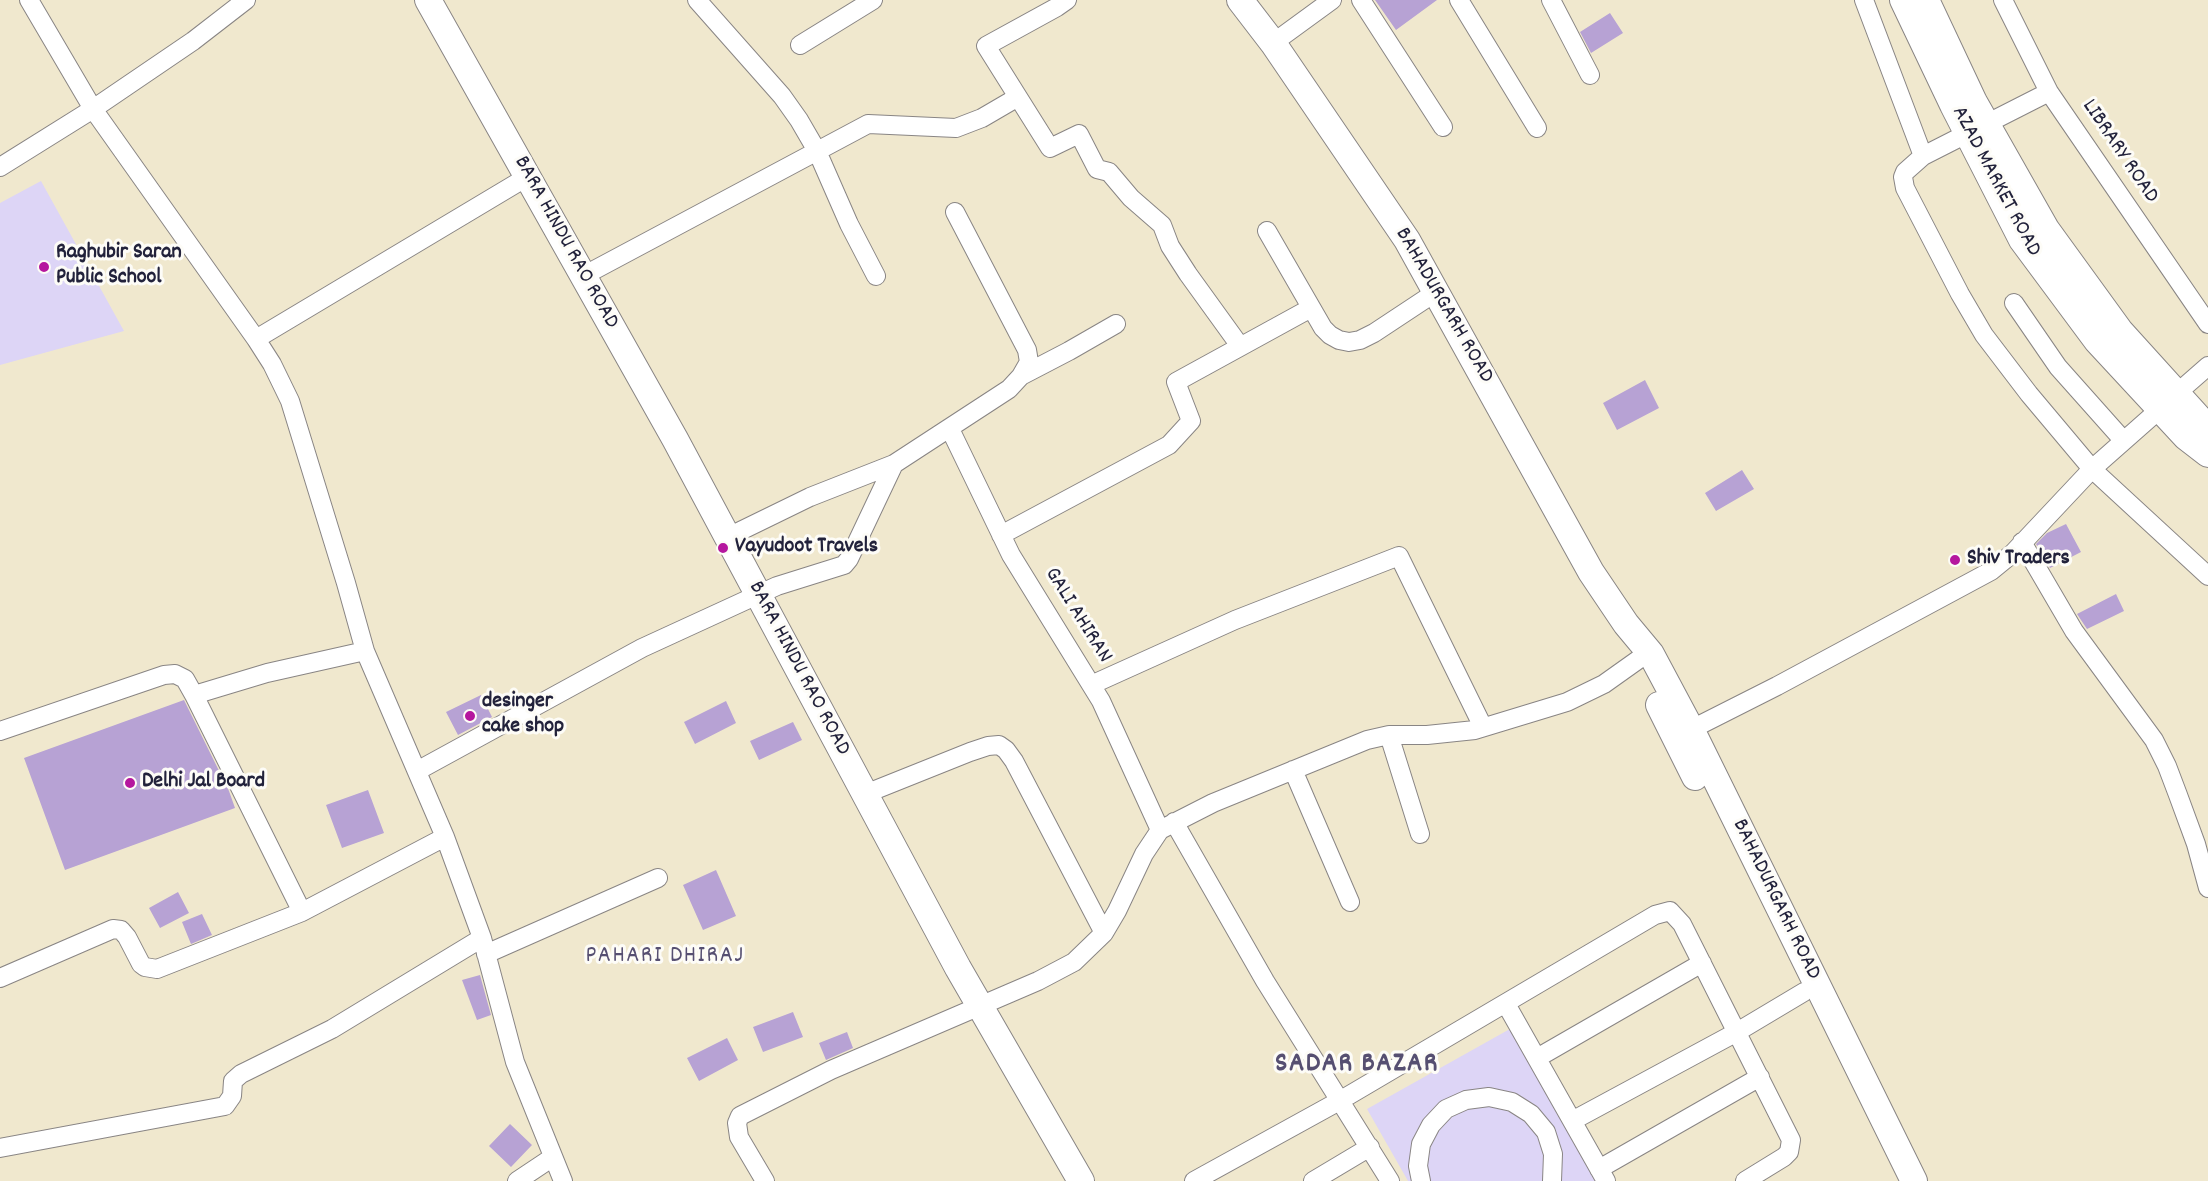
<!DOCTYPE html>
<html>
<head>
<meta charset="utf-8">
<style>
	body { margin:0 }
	canvas { display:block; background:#f0e8ce }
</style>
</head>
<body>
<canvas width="2208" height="1181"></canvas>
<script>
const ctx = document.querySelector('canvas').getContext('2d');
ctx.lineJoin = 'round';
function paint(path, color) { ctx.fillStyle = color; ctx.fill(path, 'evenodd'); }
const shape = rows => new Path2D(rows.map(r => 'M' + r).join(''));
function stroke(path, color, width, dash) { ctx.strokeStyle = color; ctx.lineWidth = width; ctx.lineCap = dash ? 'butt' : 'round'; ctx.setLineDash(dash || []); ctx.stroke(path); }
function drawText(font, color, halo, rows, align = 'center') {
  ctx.font = font + ' Dekko,sans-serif'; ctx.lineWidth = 6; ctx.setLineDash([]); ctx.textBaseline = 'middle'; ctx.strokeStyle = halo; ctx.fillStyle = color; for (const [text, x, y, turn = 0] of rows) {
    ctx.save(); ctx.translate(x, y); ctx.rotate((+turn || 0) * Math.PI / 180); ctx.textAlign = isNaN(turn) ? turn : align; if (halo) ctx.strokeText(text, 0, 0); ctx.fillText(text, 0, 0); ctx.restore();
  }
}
const built = shape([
	[41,181,124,331,0,365,0,203],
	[1517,1025,1605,1181,1408,1181,1367,1109]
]);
const building = shape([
	[1375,0,1437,0,1396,30],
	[1610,13,1623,33,1591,53,1580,32],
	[1645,380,1659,408,1617,430,1603,403],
	[1742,470,1754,489,1716,511,1705,493],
	[2066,524,2081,552,2050,568,2036,544,2047,533],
	[2116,594,2124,611,2087,629,2077,614],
	[481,695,492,717,458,735,446,712],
	[184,700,229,791,235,808,65,870,24,758],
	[726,701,736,723,695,744,684,722],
	[793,722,802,740,759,760,750,741],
	[368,790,384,833,342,848,326,805],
	[716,870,736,916,703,930,683,885],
	[178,892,189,913,160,928,149,908],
	[202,914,212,935,191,944,182,922],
	[480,975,491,1015,477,1020,462,980],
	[793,1012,803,1037,763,1052,753,1027],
	[847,1032,853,1048,826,1060,819,1043],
	[727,1038,738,1060,699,1081,687,1058],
	[510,1124,532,1145,511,1167,489,1146]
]);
const street = shape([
	[29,0,93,109,256,339,272,364,290,401,346,583,365,651,445,837,482,938,515,1062,563,1181],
	[697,0,782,96,799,120,817,151,849,224,876,276],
	[1361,0,1443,127],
	[1459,0,1537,128],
	[1551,0,1590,75],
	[1864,0,1923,156],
	[2003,0,2049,92,2208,324],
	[1273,43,1332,0],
	[800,45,873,0],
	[2049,92,1923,156,1905,172,1903,177,1905,188,1960,294,1984,335,2029,394,2092,469,2208,576],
	[1018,97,1050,148,1079,134,1097,169,1109,172,1131,198,1162,225,1170,246,1188,274,1240,346],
	[0,167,93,109,193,41,246,0],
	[1267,231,1323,328,1330,335,1339,340,1349,342,1360,340,1374,333,1436,292],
	[583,276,868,124,956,128,982,118,1018,97,986,46,1057,7,1067,0],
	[2014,303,2058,367,2123,440],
	[256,339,527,177],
	[1021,376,1069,351,1116,324],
	[2176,394,2208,366],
	[950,429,1011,555,1101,701,1160,830],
	[1001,535,1169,445,1191,421,1176,382,1311,308],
	[728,537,810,497,894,464,1009,389,1021,376,1029,362,1027,350,955,212],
	[2022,542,2074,631,2154,740,2167,766,2178,795,2196,844,2208,888],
	[1091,685,1235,620,1399,556,1483,727],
	[194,695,267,673,365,651],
	[0,731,164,675,175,674,185,679,194,695,302,912,445,837],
	[1682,734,1777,686,1991,571,2013,553,2092,469,2160,409],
	[1389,735,1420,834],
	[1293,770,1350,902],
	[417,771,642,648,777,586,844,565,849,559,894,464],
	[865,794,970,752,988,746,999,745,1006,750,1014,761,1104,933],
	[1174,822,1265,981,1390,1181],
	[486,954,658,878],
	[0,978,113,929,121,930,127,937,141,964,145,967,157,969,302,912],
	[1506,1004,1606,1181],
	[1537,1058,1702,963],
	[1572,1121,1737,1032,1804,992],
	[0,1148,225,1106,232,1096,233,1081,241,1074,332,1029,482,938],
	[1599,1169,1760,1077],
	[517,1181,553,1157],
	[765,1181,739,1137,737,1123,740,1116,831,1070,1038,981,1074,962,1104,933,1117,911,1144,854,1160,830,1213,803,1367,740,1389,735,1427,735,1475,730,1567,702,1604,684,1649,652],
	[1194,1181,1341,1100,1655,915,1670,911,1682,924,1791,1140,1789,1152,1784,1157,1745,1181],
	[1313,1181,1370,1147],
	[1421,1181,1418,1166,1421,1144,1431,1125,1446,1109,1466,1100,1489,1097,1512,1102,1531,1114,1546,1132,1553,1154,1552,1181]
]);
const secondary = shape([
	[428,0,675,439,958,968,1081,1181],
	[1240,0,1273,43,1407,240,1591,572,1626,624,1651,654,1691,729,1914,1181],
	[1903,0,1953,105,2022,240,2097,341,2186,437,2208,454],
	[1926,0,1974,102,2046,229,2120,331,2208,428],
	[1659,705,1695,777]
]);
const markers = [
	[44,267,6,"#b5179e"],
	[723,548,6,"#b5179e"],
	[1955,560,6,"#b5179e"],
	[470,716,6,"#b5179e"],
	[130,783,6,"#b5179e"]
];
const streetNames = [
	["LIBRARY ROAD",2119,152,56],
	["AZAD MARKET ROAD",1995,182,62],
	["BARA HINDU RAO ROAD",565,243,61],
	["BAHADURGARH ROAD",1443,306,60],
	["GALI AHIRAN",1077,616,58],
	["BARA HINDU RAO ROAD",798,669,62],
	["BAHADURGARH ROAD",1775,900,64]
];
const poiNames = [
	["Raghubir Saran",56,254],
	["Public School",56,279],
	["Vayudoot Travels",735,548],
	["Shiv Traders",1967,560],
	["desinger",482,703],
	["cake shop",482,728],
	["Delhi Jal Board",142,783]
];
const neighbourhoodNames = [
	["PAHARI DHIRAJ",665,958]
];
const districtNames = [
	["SADAR BAZAR",1357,1066]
];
paint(built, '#ddd5f6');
paint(building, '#b7a2d4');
stroke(street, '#898584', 20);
stroke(secondary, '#898584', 28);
stroke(street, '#fff', 18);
stroke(secondary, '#fff', 26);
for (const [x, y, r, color] of markers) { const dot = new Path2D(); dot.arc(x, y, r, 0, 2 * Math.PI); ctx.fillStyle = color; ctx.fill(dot); stroke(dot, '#fdfcf7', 2); }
drawText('22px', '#22223b', '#fdfcf7', streetNames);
drawText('bold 22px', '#22223b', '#fdfcf7', poiNames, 'left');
ctx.letterSpacing = '1.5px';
drawText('24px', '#564f71', '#fdfcf7', neighbourhoodNames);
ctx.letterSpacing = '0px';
ctx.letterSpacing = '1.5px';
drawText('bold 28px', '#564f71', '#fdfcf7', districtNames);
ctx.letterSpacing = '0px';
</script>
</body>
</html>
